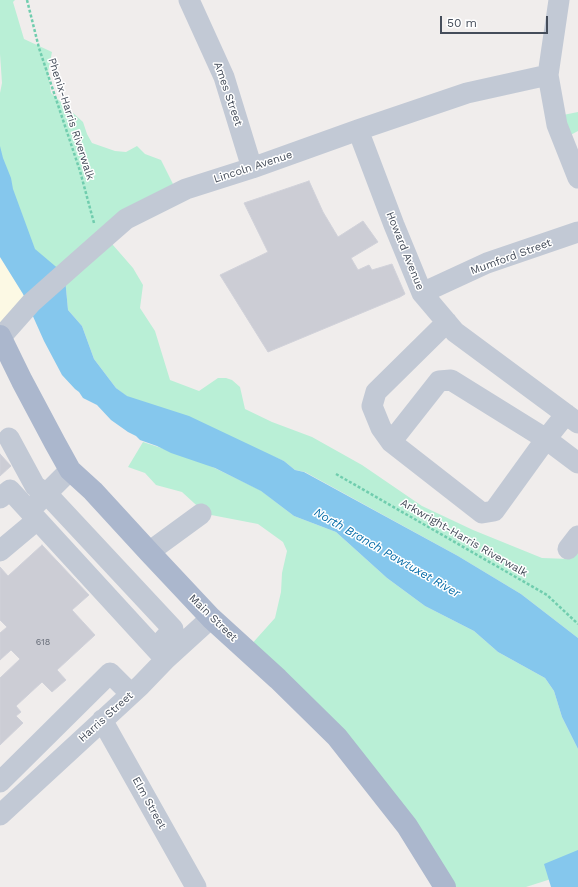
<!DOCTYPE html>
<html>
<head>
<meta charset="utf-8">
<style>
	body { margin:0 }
	#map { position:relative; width:578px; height:887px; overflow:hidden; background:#f0edec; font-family:"Work Sans",sans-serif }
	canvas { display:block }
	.scale { position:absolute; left:440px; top:16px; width:108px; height:18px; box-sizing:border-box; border:2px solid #454d5a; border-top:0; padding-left:5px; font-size:12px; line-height:14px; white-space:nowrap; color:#454d5a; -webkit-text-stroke:3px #fff; paint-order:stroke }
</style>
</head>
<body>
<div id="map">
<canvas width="578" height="887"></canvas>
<div class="scale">50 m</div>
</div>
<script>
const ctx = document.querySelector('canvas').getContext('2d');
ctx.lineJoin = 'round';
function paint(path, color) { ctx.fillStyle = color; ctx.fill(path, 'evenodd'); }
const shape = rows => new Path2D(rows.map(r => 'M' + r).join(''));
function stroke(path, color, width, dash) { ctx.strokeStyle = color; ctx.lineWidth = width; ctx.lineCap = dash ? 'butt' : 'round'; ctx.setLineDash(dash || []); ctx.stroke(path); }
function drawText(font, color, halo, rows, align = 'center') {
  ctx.font = font + ' "Work Sans",sans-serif'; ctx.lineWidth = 3; ctx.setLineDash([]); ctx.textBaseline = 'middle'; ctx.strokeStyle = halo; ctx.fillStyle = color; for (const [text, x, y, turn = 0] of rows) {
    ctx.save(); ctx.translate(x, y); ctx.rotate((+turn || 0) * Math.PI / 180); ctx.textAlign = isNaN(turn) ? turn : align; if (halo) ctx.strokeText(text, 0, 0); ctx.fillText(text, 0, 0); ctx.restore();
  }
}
const commercial = shape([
	[0,257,23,294,29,306,0,334]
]);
const green = shape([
	[0,0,15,0,13,2,24,39,52,52,48,72,51,93,83,122,87,134,92,143,115,151,126,152,137,146,145,154,161,160,177,192,106,237,133,268,143,285,140,308,155,331,170,380,199,391,218,378,226,378,232,380,240,387,245,409,272,422,312,437,362,465,422,506,473,530,542,558,570,559,578,551,578,638,521,594,458,556,305,472,295,470,284,461,126,396,116,388,94,359,82,326,68,310,65,278,32,247,0,175,0,93,2,83,0,54],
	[578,112,578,131,563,139,553,117],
	[143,442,198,460,260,490,294,516,336,532,387,578,425,606,474,631,498,652,545,678,554,691,562,717,578,749,578,853,551,879,526,887,444,887,407,828,249,647,275,618,281,592,282,573,287,551,283,542,258,524,206,514,182,492,156,485,145,473,128,467]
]);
const water = shape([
	[0,146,3,158,11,178,13,189,35,249,61,271,65,278,68,310,82,326,94,359,116,388,127,396,189,416,284,461,295,470,304,472,458,556,521,594,578,638,578,749,562,717,554,691,545,678,498,652,474,631,425,606,387,578,336,532,294,516,261,491,215,468,171,453,157,446,140,440,136,436,128,432,111,420,97,405,83,398,79,392,75,389,62,375,44,341,23,294,0,257],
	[578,850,578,887,551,887,544,864]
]);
const building = shape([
	[309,181,323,212,338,237,363,221,378,242,351,258,358,270,369,265,372,270,392,264,405,294,400,297,268,352,220,275,268,252,244,203,309,181],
	[0,454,11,466,0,476,0,454],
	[42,545,89,595,72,610,95,635,57,670,66,680,52,692,42,682,16,706,21,712,16,716,23,723,0,745,0,678,20,659,11,650,0,660,0,633,7,627,0,620,0,567,8,576,42,545]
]);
const path = shape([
	[27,0,39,48,80,171,94,223],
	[336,474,547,595,578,624]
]);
const minor = shape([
	[189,0,224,77,252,168],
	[559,0,548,75,557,125,578,178],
	[358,130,394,225,422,293,455,332,578,423],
	[422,293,487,263,578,232],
	[447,322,376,392,372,406,381,428,391,442,482,513,494,511,546,439,578,463],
	[0,338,31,303,76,263,126,219,186,189,252,168,358,130,467,93,548,75],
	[9,438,35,486,47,494,173,629,156,648],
	[391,442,439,381,451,380,546,439,566,414],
	[0,498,10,490,165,659],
	[36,504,70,470],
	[568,549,578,536],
	[0,551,37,520],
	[149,552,201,514],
	[102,720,196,887],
	[0,782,110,673,131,694],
	[0,815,140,686,166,659,211,618]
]);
const major = shape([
	[0,336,22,381,55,443,70,470,93,491,149,552,211,618,278,679,337,737,407,826,445,887]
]);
const numberNames = [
	["618",43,642]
];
const streetNames = [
	["Ames Street",228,94,71],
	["Phenix-Harris Riverwalk",71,119,72],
	["Lincoln Avenue",253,167,-18],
	["Howard Avenue",405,251,68],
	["Mumford Street",511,257,-20],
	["Arkwright-Harris Riverwalk",464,538,30],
	["Main Street",213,618,44],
	["Harris Street",106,717,-42],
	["Elm Street",149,803,61]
];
const waterNames = [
	["North Branch Pawtuxet River",387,553,30]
];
paint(commercial, '#fcf9e4');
paint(green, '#b9efd6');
paint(water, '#85c7ed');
paint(building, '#cccdd5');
stroke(building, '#d0d1d9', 1);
stroke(path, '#70cdae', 2.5, [3, 2]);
stroke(minor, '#c2c9d5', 21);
stroke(major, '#abb7cd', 22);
drawText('9px', '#676d79', null, numberNames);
drawText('11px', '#454d5a', '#fff', streetNames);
drawText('italic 12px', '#096ea9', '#fff', waterNames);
</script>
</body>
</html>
